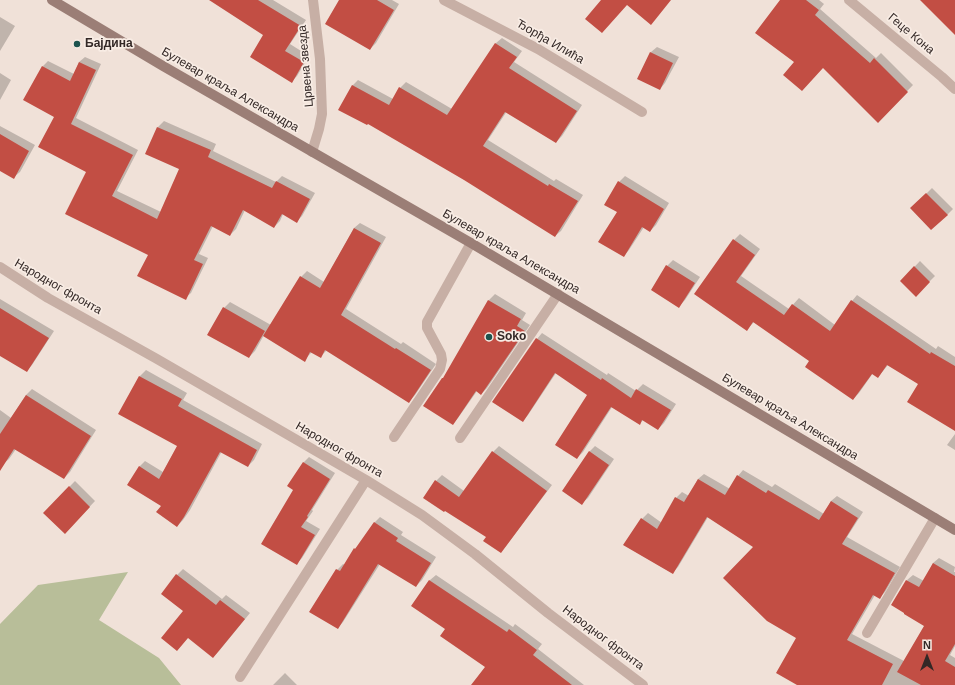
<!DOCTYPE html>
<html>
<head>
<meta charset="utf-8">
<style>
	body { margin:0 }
	#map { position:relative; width:955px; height:685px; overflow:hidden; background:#f0e1d8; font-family:Helvetica,sans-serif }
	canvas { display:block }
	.north { position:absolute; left:907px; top:637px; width:40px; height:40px; -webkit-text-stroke:3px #f8ece4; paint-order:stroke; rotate:0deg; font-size:11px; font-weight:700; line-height:16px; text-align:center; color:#332826 }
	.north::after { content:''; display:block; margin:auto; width:14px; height:18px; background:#332826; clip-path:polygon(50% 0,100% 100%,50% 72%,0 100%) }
</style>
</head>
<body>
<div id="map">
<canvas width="955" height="685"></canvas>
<div class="north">N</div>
</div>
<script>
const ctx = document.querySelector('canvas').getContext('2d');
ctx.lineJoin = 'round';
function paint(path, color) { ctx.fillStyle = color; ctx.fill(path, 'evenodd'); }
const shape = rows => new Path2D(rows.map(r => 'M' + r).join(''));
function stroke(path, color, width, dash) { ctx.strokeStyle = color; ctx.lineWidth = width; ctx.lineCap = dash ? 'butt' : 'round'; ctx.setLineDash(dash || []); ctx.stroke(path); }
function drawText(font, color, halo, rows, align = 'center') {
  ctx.font = font + ' Helvetica,sans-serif'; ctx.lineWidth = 3.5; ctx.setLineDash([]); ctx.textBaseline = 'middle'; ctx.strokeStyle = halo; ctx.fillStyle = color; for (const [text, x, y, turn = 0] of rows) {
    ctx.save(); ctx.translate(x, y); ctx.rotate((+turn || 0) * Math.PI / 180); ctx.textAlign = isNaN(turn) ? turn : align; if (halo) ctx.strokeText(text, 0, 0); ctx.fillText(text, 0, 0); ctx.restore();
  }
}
const green = shape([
	[128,572,99,620,159,658,181,685,0,685,0,624,38,585]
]);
const shadow = shape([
	[215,0,273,0,306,20,290,44,309,56,297,76,292,81,264,35],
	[340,0,392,0,399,4,376,43,370,49],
	[782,0,819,0,824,4,820,9,876,58,881,53,913,85,878,121,823,67,795,62],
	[0,17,15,26,0,51],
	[502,38,522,51,514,62,582,105,562,136,556,142,507,111,488,140,554,181,556,179,583,195,561,231,555,236,352,86,358,80,393,99,400,88,406,82,452,109,496,43],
	[657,47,679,57,665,83,660,89,638,78,651,52],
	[85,57,101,64,76,118,138,150,117,191,161,212,180,169,146,153,158,127,164,121,216,144,213,151,276,182,282,176,315,193,302,216,297,221,283,214,280,221,274,227,245,210,236,229,230,235,213,226,199,254,208,258,191,293,185,298,149,255,87,172,56,116,43,66,48,61,74,74,79,62],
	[0,73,11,80,0,100],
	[0,126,35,145,20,172,14,177,0,170],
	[625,176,669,203,656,225,650,231,644,227,629,250,624,256,619,212,619,182],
	[932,188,953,209,947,215,912,208],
	[360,223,386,237,346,309,401,344,403,342,436,364,415,395,409,401,327,350,320,357,312,352,304,360,264,335,255,351,249,357,224,308,230,302,271,325,301,277,307,271,324,282,354,228],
	[740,234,760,249,741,276,789,309,799,298,835,325,852,301,857,295,936,349,938,346,955,357,955,430,919,384,888,365,878,377,873,373,859,393,853,399,811,361,754,322,747,329,696,294,734,240],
	[673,260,700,277,685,300,679,306,667,266],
	[920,261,935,276,916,295,901,281],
	[495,294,526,313,522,320,530,325,487,388,481,394,477,391,458,418,453,424,445,376,489,300],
	[0,299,54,331,32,365,26,371,0,345],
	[542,333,607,375,608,373,636,391,643,384,676,404,664,423,658,429,643,420,640,424,612,407,583,452,577,458,588,394,556,373,528,415,523,421,537,339],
	[146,370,187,393,183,400,262,444,254,460,248,466,222,451,190,510,183,520,177,526,162,505,139,467,145,461,163,472,178,445,120,413,140,376],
	[32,389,96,430,70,472,64,478,16,449,9,459,3,464,0,462,0,410,11,418,26,395],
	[955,434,955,450,947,445],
	[499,446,552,485,506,546,501,552,436,481,442,475,464,491,493,452],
	[595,446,614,459,588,498,582,503,589,452],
	[309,457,335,473,312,510,313,511,306,521,320,529,302,558,296,564,294,490,303,463],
	[743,470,772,487,775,484,824,514,831,501,837,496,863,512,847,537,900,567,885,592,879,598,875,595,852,634,904,661,925,625,907,580,913,575,924,581,933,563,939,558,955,567,954,572,955,572,955,646,950,655,955,658,955,685,799,685,798,637,755,546,708,517,678,567,672,573,624,545,642,519,648,513,662,523,676,498,682,492,689,496,698,479,704,474,730,489,738,476],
	[75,481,95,501,65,533,44,513],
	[380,517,403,532,401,535,436,557,422,580,416,586,380,564,343,622,338,628,337,570,343,564,345,565,355,549,361,543,374,523],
	[183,569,222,599,226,595,250,613,219,651,213,657,184,611,177,575],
	[436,575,513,627,515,624,542,644,538,649,584,685,472,685,486,666,446,628,413,606,430,580],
	[285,673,297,685,273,685]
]);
const building = shape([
	[209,0,258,0,301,26,285,51,304,62,292,83,250,57,263,35],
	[339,0,377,0,394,10,370,50,325,24],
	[601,0,671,0,651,25,627,5,602,33,585,19],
	[780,0,806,0,819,10,815,15,870,63,874,58,908,92,878,123,823,68,802,91,783,75,794,62,755,33],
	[920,0,955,0,955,35],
	[495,43,517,57,509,68,577,111,556,143,505,112,483,146,548,186,549,184,578,201,555,237,464,180,368,124,367,125,338,110,352,85,389,105,399,87,447,115],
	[650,52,673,63,660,90,637,79],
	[79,62,96,70,71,124,133,155,112,196,157,219,179,169,145,154,157,127,211,150,208,157,272,188,276,181,310,199,297,223,282,214,274,228,243,210,230,236,211,226,194,260,203,264,186,300,137,276,148,255,65,214,86,172,38,147,54,117,23,100,42,66,70,81],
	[0,134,29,151,14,179,0,171],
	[618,181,664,209,650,232,642,227,624,257,598,242,617,212,604,205],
	[926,193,948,215,931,230,910,208],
	[354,228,381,243,341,315,395,349,396,348,431,370,409,403,325,350,321,358,310,352,305,362,263,336,300,276,320,288],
	[733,239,755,255,736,282,784,315,792,304,830,331,851,300,930,354,931,352,955,366,955,431,907,402,918,384,887,365,878,378,872,374,853,400,805,367,809,361,753,322,747,331,694,294],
	[666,265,695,283,679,308,651,290],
	[914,266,930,282,916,297,900,281],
	[488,300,521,319,517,326,525,331,481,395,476,391,453,425,423,406,442,378,443,378],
	[223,307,265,331,249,358,207,335],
	[0,308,49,338,27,372,0,356],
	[536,338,601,380,602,378,631,398,636,389,671,410,658,430,642,420,640,425,611,407,577,459,555,445,587,395,555,373,523,422,492,402],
	[139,376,182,399,178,406,257,450,248,467,220,452,184,517,177,527,156,512,161,506,127,485,139,466,159,479,177,446,118,414],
	[26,395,91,436,64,479,14,449,0,471,0,434],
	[492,451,547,491,501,553,483,541,486,537,445,511,444,512,423,498,435,480,459,497],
	[589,451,609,465,582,505,562,491],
	[303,462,330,479,307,516,308,517,301,527,315,535,297,565,261,544,293,490,287,486],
	[737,475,766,493,768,490,819,520,831,501,858,518,842,544,895,573,880,599,873,595,847,640,893,664,882,685,797,685,776,673,796,638,767,621,723,578,753,547,707,517,673,574,623,545,641,518,657,529,675,497,684,502,698,479,725,495],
	[69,486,90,507,65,534,43,513],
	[374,522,398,538,396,541,431,563,416,587,378,564,338,629,309,612,336,569,340,571,354,548,355,549],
	[933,563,955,576,955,644,945,661,955,667,955,685,921,685,897,672,924,626,904,614,904,613,891,605,906,580,919,587],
	[176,574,216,605,220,600,245,619,213,658,188,638,177,651,161,638,183,611,161,594],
	[429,580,507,632,509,629,537,650,533,655,572,685,471,685,485,667,440,636,445,629,411,606]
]);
const service = shape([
	[394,437,440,369,442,360,441,354,427,328,427,322,471,243],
	[460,438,558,294],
	[867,633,935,518]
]);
const minor = shape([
	[444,0,538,49,642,112],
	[849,0,942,77,955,89],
	[312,152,319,129,322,114,320,59,313,0],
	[0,267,48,298,157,359,366,480,422,515,475,554,548,613,643,685],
	[240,677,366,480]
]);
const secondary = shape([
	[52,0,163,66,471,243,955,530]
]);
const markers = [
	[77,44,4,"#1d534e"],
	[489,337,4,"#1d534e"]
];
const streetNames = [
	["Геце Кона",911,34,40],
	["Ђорђа Илића",550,42,30],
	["Црвена звезда",306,66,-95],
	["Булевар краља Александра",230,90,30],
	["Булевар краља Александра",511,252,30],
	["Народног фронта",58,287,30],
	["Булевар краља Александра",790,417,31],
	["Народног фронта",339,450,30],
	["Народног фронта",603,638,37]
];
const poiNames = [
	["Бајдина",85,44],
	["Soko",497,337]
];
paint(green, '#b8be99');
paint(shadow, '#0003');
paint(building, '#c24e44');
stroke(service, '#c7afa5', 10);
stroke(minor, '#c7afa5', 10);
stroke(secondary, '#9b7e76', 10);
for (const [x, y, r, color] of markers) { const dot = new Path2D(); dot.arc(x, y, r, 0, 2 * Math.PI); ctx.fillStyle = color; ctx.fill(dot); stroke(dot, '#f8ece4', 1.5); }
drawText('12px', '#332826', '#f8ece4', streetNames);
drawText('bold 12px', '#332826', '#f8ece4', poiNames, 'left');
</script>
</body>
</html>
